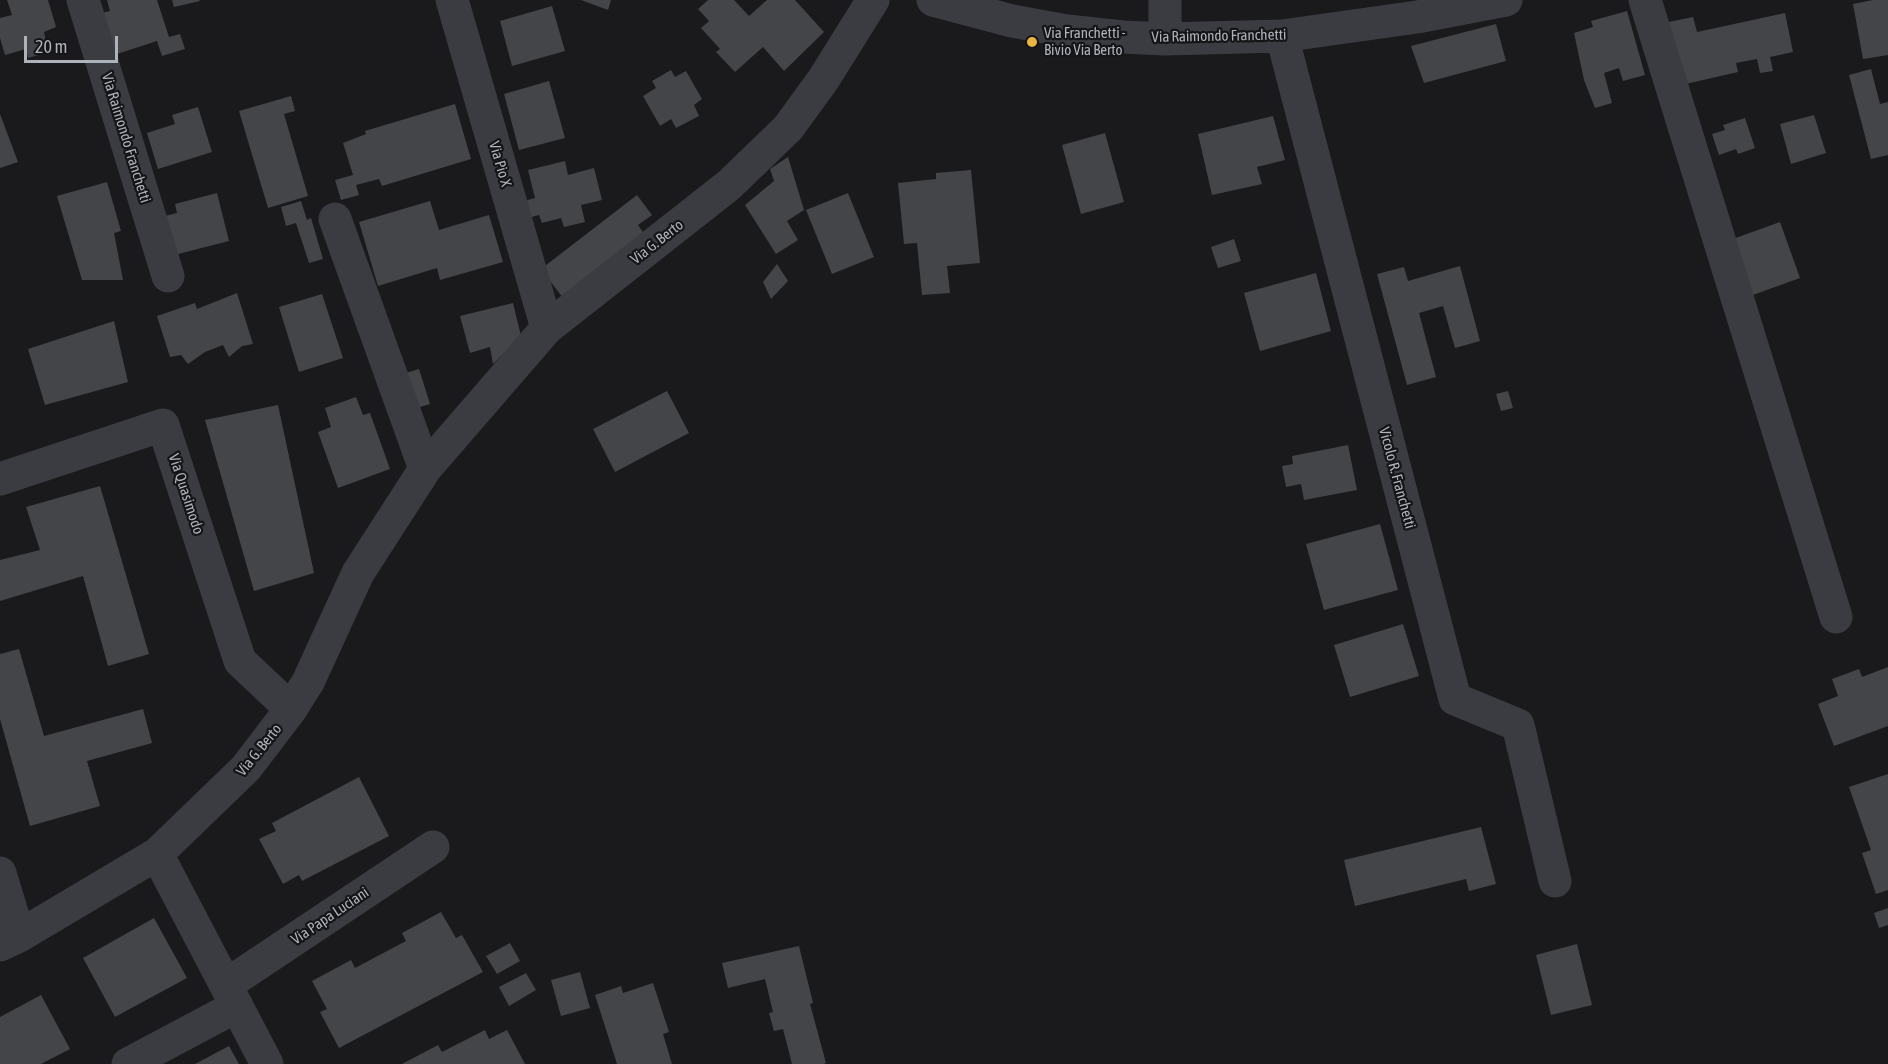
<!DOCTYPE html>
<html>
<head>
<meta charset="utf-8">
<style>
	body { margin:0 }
	#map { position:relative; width:1888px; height:1064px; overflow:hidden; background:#1a1a1c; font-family:"Asap Condensed",sans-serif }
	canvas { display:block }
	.scale { position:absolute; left:24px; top:36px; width:94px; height:27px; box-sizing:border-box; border:3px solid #adb2bb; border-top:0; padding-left:8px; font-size:18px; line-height:21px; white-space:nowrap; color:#adb2bb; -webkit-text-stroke:4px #151517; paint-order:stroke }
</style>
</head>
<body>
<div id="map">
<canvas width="1888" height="1064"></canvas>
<div class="scale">20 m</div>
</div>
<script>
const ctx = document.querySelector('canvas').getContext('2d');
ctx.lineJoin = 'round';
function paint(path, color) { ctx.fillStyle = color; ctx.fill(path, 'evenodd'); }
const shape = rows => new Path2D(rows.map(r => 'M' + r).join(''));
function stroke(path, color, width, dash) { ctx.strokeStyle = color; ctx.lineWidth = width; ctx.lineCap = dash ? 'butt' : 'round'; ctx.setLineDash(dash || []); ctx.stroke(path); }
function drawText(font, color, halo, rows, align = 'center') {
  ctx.font = font + ' "Asap Condensed",sans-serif'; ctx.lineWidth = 4.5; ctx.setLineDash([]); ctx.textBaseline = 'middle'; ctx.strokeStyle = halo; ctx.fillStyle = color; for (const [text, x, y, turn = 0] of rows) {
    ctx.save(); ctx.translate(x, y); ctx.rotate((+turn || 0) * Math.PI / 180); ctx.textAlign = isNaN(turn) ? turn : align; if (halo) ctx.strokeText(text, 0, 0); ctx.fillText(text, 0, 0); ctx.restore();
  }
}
const building = shape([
	[7,0,48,0,56,27,44,32,48,52,28,58,26,49,5,55,0,38,0,18,12,15],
	[107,0,157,0,169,37,180,34,185,49,162,56,157,41,114,55,101,13,110,11],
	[172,0,199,0,200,1,174,7],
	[581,0,611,0,608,10],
	[708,0,734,0,749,16,767,0,795,0,824,32,784,71,763,47,735,72,716,52,720,49,701,28,709,21,698,9],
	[1873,0,1888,0,1888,55,1863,59,1853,4],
	[552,6,565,51,512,66,500,21],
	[1627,11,1645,75,1623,81,1619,68,1604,73,1612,103,1595,108,1584,80,1574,33,1593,27,1591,21],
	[1785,13,1793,52,1770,57,1773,71,1760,73,1757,59,1736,63,1738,72,1677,86,1664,23,1693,17,1697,32],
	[1496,24,1506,61,1424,83,1411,46],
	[1871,69,1880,104,1888,102,1888,155,1871,159,1849,75],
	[671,70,675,77,686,71,702,99,694,105,699,116,676,128,671,119,660,126,643,96,656,88,652,81],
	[549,81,565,138,519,150,504,94],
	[291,96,295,111,284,114,308,196,268,208,239,111],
	[455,104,471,159,382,186,379,179,356,185,359,195,341,200,335,180,353,175,343,143,366,134,365,131],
	[198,107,212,152,158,169,147,133,175,124,172,115],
	[0,114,18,162,0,168],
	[1814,115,1826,153,1791,164,1780,124],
	[1273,116,1285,160,1257,167,1262,184,1212,195,1198,134],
	[1745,118,1755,148,1738,154,1736,149,1719,155,1712,134,1725,130,1723,125],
	[1105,133,1124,202,1081,214,1062,145],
	[788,157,804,210,787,221,798,240,776,254,745,205,774,181,770,169],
	[565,161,568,175,594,168,602,200,581,205,585,222,564,227,561,218,542,223,539,215,528,218,524,201,535,198,528,170],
	[971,170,980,263,947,266,950,293,922,295,917,243,904,244,898,183,936,179,936,173],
	[107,182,121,231,114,233,123,280,82,280,57,196],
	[217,193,229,241,178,254,165,216,177,213,175,204],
	[848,193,874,257,832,274,806,210],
	[637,195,652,215,638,225,645,235,563,298,541,269],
	[301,201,307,220,311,218,323,259,309,263,296,223,286,226,281,207],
	[430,201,439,230,489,215,503,262,440,280,437,268,378,286,359,222],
	[1780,222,1800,278,1750,296,1730,240],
	[1234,239,1241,261,1218,268,1211,247],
	[777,264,788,281,771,299,763,282],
	[1460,266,1480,341,1455,348,1443,306,1419,313,1436,377,1407,385,1377,274,1404,267,1408,281],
	[1316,273,1331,331,1260,351,1244,293],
	[237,293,253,344,242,346,229,357,223,345,205,352,188,364,181,355,170,357,157,316,195,303,197,309],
	[322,294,343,358,299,372,279,307],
	[513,303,521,336,493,364,490,347,470,353,460,316],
	[114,321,128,382,45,405,28,349],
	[419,369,430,404,410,410,399,375],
	[667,391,689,433,615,472,593,429],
	[1508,391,1513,408,1501,411,1496,394],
	[356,397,363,415,370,413,390,469,338,488,318,432,331,427,325,408],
	[278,405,314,573,254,591,205,420],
	[1348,445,1357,490,1304,500,1301,484,1286,487,1282,466,1293,464,1292,456],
	[100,486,149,654,108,666,83,576,0,601,0,560,40,550,26,507],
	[1380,524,1398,590,1324,610,1306,544],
	[1403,624,1419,676,1350,697,1334,645],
	[19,649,44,736,143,709,152,743,87,761,100,806,30,826,0,719,0,654],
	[1888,667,1888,726,1834,746,1818,704,1838,696,1832,679,1859,669,1862,677],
	[1888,774,1888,890,1876,894,1862,853,1871,850,1849,787],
	[359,777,389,836,302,881,299,875,283,884,259,839,276,831,272,823],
	[1481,827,1496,884,1469,891,1466,879,1355,906,1344,860],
	[1888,908,1888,925,1879,928,1874,913],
	[441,912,456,938,462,935,483,972,339,1048,320,1012,327,1009,312,981,351,960,355,968,406,941,402,933],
	[154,918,187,978,115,1017,83,958],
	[510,943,520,961,497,974,486,956],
	[1577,944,1592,1005,1551,1015,1536,955],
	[799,946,813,1003,810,1004,826,1063,823,1064,792,1064,783,1029,774,1031,769,1013,773,1012,765,979,728,988,722,963],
	[580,972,590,1008,561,1016,551,980],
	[526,973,536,990,509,1006,499,987],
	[653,983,669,1032,663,1034,672,1064,617,1064,595,995,621,986,623,993],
	[41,995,70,1049,41,1064,0,1064,0,1017],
	[485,1030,489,1039,507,1030,525,1064,402,1064,438,1045,442,1052],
	[229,1046,239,1064,195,1064]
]);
const minor = shape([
	[83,0,168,276],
	[452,0,547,328],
	[933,0,1012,21,1067,31,1123,37,1165,39,1282,36,1417,17,1506,0],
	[1645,0,1836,617],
	[1282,36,1455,699,1518,725,1555,881],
	[1165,39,1165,0],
	[335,219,425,469],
	[0,479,163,425,240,661,291,709],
	[157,854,267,1064],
	[0,873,19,936],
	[0,945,19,936,157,854,246,768,291,709,308,682,358,573,425,469,547,328,729,185,788,128,823,80,873,0],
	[226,985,433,847],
	[128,1064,237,1006]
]);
const markers = [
	[1032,42,6,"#ebb444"]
];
const poiNames = [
	["Via Franchetti -",1044,33],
	["Bivio Via Berto",1044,50]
];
const streetNames = [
	["Via Raimondo Franchetti",1219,36,-1],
	["Via Raimondo Franchetti",126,138,73],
	["Via Pio X",500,164,74],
	["Via G. Berto",657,242,-38],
	["Vicolo R. Franchetti",1397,478,75],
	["Via Quasimodo",186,494,72],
	["Via G. Berto",259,750,-51],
	["Via Papa Luciani",330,916,-34]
];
paint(building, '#444549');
stroke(minor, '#3b3c41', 33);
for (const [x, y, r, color] of markers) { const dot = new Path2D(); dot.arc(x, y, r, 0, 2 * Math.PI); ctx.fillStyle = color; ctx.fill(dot); stroke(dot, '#151517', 2); }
drawText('15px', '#adb2bb', '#151517', poiNames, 'left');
drawText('15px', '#adb2bb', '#151517', streetNames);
</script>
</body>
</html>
